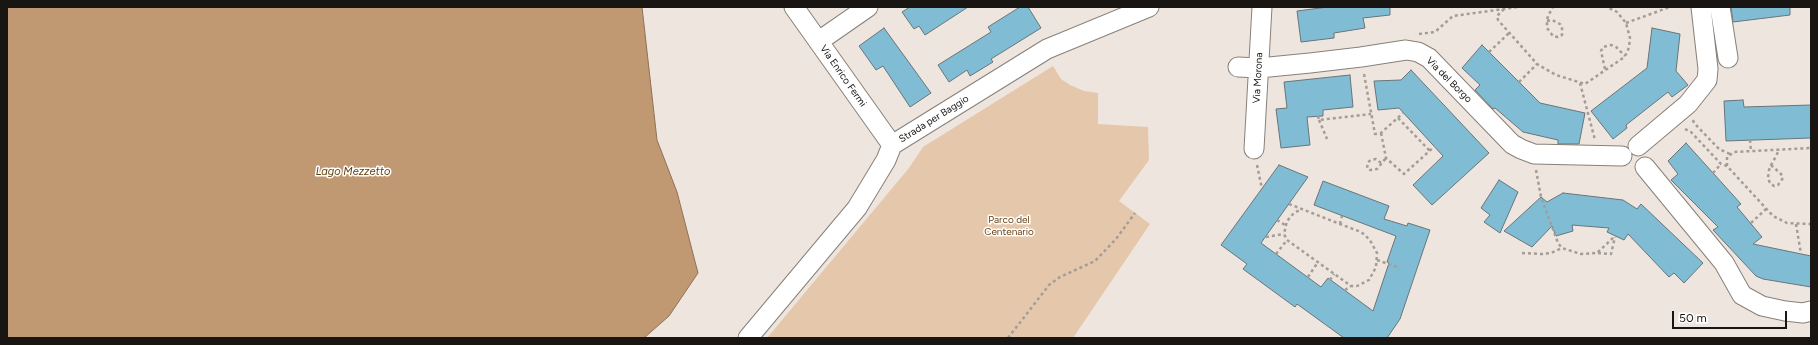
<!DOCTYPE html>
<html>
<head>
<meta charset="utf-8">
<style>
	body { margin:0 }
	#map { position:relative; width:1818px; height:345px; overflow:hidden; background:#eee5de; font-family:Figtree,sans-serif }
	canvas { display:block }
	.frame { position:absolute; inset:0; border:8px solid #181513; pointer-events:none }
	.scale { position:absolute; left:1672px; top:311px; width:115px; height:18px; box-sizing:border-box; border:2px solid #181513; border-top:0; padding-left:5px; font-size:12px; line-height:14px; white-space:nowrap; color:#181513; -webkit-text-stroke:3px #fff; paint-order:stroke }
</style>
</head>
<body>
<div id="map">
<canvas width="1818" height="345"></canvas>
<div class="frame"></div>
<div class="scale">50 m</div>
</div>
<script>
const ctx = document.querySelector('canvas').getContext('2d');
ctx.lineJoin = 'round';
function paint(path, color) { ctx.fillStyle = color; ctx.fill(path, 'evenodd'); }
const shape = rows => new Path2D(rows.map(r => 'M' + r).join(''));
function stroke(path, color, width, dash) { ctx.strokeStyle = color; ctx.lineWidth = width; ctx.lineCap = dash ? 'butt' : 'round'; ctx.setLineDash(dash || []); ctx.stroke(path); }
function drawText(font, color, halo, rows, align = 'center') {
  ctx.font = font + ' Figtree,sans-serif'; ctx.lineWidth = 3; ctx.setLineDash([]); ctx.textBaseline = 'middle'; ctx.strokeStyle = halo; ctx.fillStyle = color; for (const [text, x, y, turn = 0] of rows) {
    ctx.save(); ctx.translate(x, y); ctx.rotate((+turn || 0) * Math.PI / 180); ctx.textAlign = isNaN(turn) ? turn : align; if (halo) ctx.strokeText(text, 0, 0); ctx.fillText(text, 0, 0); ctx.restore();
  }
}
const green = shape([
	[1053,66,1061,79,1070,85,1084,91,1098,93,1098,124,1148,127,1149,160,1119,201,1150,224,1073,338,767,338,909,168,923,147]
]);
const water = shape([
	[7,7,642,7,657,140,677,192,698,273,669,316,644,338,7,338,7,7]
]);
const building = shape([
	[910,7,968,7,925,35,919,26,914,29,902,12,910,7],
	[1020,7,1028,7,1041,28,991,59,993,62,970,76,967,70,949,82,938,65,991,32,988,27,1020,7],
	[1328,7,1390,7,1390,15,1363,18,1365,28,1334,33,1334,38,1301,42,1297,11,1328,7],
	[1731,7,1790,7,1790,15,1733,22,1731,7],
	[884,28,931,93,910,107,883,66,876,70,859,46,884,28],
	[1652,28,1680,34,1676,71,1688,85,1672,97,1668,92,1626,125,1627,128,1613,139,1591,111,1647,68,1652,28],
	[1482,45,1540,103,1585,113,1579,144,1558,144,1558,140,1523,132,1495,108,1493,109,1475,90,1480,85,1462,68,1482,45],
	[1411,70,1489,153,1432,205,1413,185,1443,156,1399,108,1378,110,1374,81,1401,80,1411,70],
	[1350,75,1353,107,1323,110,1323,116,1307,117,1310,145,1281,148,1276,109,1287,108,1284,82,1350,75],
	[1743,100,1744,107,1811,105,1811,138,1726,141,1724,101,1743,100],
	[1686,143,1741,204,1737,207,1762,237,1753,244,1811,256,1811,287,1763,279,1756,276,1713,230,1718,227,1671,180,1678,174,1668,161,1686,143],
	[1279,165,1308,177,1261,243,1321,287,1328,278,1373,311,1389,263,1387,262,1396,236,1314,205,1323,181,1389,206,1384,219,1407,226,1408,223,1430,230,1400,319,1387,338,1344,338,1297,304,1295,307,1243,269,1247,264,1221,245,1279,165],
	[1499,180,1518,192,1500,233,1484,222,1490,215,1481,208,1499,180],
	[1563,193,1623,200,1637,209,1641,204,1703,263,1684,283,1674,273,1669,277,1628,234,1624,240,1607,232,1609,228,1572,225,1573,231,1556,236,1552,226,1532,247,1504,231,1541,197,1547,202,1563,193]
]);
const path = shape([
	[1504,9,1497,16,1498,20,1537,64,1556,75,1585,84,1623,58,1627,53,1629,47,1630,38,1626,23,1617,12,1607,7],
	[1547,21,1552,20,1560,24,1562,27,1562,35,1558,37,1553,36,1547,28,1547,21,1548,16,1553,7],
	[1626,23,1670,7],
	[1419,34,1435,32,1453,16,1518,7],
	[1489,52,1509,33],
	[1605,69,1601,51,1603,47,1611,45,1616,47,1625,56],
	[1364,74,1375,134,1381,133,1403,113],
	[1519,82,1537,64],
	[1580,83,1595,140],
	[1318,116,1319,120,1371,114],
	[1398,118,1430,151],
	[1319,120,1327,139],
	[1693,120,1694,123,1719,149,1730,154],
	[1685,129,1691,132,1721,164,1727,166,1773,216,1787,223,1811,224],
	[1381,133,1386,158,1404,174,1435,146],
	[1750,140,1751,151],
	[1381,163,1376,159,1371,160,1368,162,1367,168,1370,170,1377,169,1386,158],
	[1257,165,1262,189],
	[1771,165,1781,174,1783,178,1778,185,1774,186,1770,183,1768,178,1769,170,1771,165,1773,162,1779,150],
	[1727,166,1727,157,1734,152,1811,148],
	[1536,170,1541,197,1558,243,1562,248,1581,254,1597,253,1615,236],
	[1713,173,1721,164],
	[1289,204,1340,224,1361,232,1366,236,1371,242,1377,253,1376,267,1369,280,1357,286,1351,286,1287,240,1284,234,1287,221,1294,213,1302,209],
	[1277,220,1285,225],
	[1751,223,1766,209],
	[1340,224,1342,216],
	[1796,224,1801,254],
	[1266,237,1284,234],
	[1522,253,1542,254,1551,253,1562,248],
	[1598,253,1611,254,1615,237],
	[1276,254,1287,240],
	[1377,260,1400,268],
	[1308,277,1318,262],
	[1330,280,1334,274],
	[1345,290,1351,286],
	[1008,338,1049,285,1060,277,1095,261,1116,239,1135,213]
]);
const minor = shape([
	[794,7,892,145],
	[1720,7,1728,58],
	[819,41,868,7],
	[1238,67,1259,68,1310,63,1361,57,1406,50,1418,52,1429,58,1512,144,1521,149,1534,154,1622,156],
	[1638,146,1688,104,1707,80,1708,69,1701,7],
	[1254,149,1262,7],
	[1645,167,1724,263,1742,295,1762,306,1785,311,1803,313,1811,311],
	[748,338,857,208,886,160,892,145,1047,49,1149,7]
]);
const streetNames = [
	["Via Enrico Fermi",843,76,55],
	["Via Morona",1258,78,-87],
	["Via del Borgo",1449,80,45],
	["Strada per Baggio",934,119,-32]
];
const parkNames = [
	["Parco del",1009,220],
	["Centenario",1009,232]
];
const waterNames = [
	["Lago Mezzetto",353,172]
];
paint(green, '#e5c7ac');
paint(water, '#c09872');
stroke(water, '#8e7156', 1);
paint(building, '#80bdd4');
stroke(building, '#697478', 1);
stroke(minor, '#888079', 21);
stroke(path, '#a49d97', 2.5, [3, 3]);
stroke(minor, '#fff', 19);
drawText('10px', '#181513', '#fff', streetNames);
drawText('10px', '#673f12', '#fff', parkNames);
drawText('italic 11px', '#603909', '#fff', waterNames);
</script>
</body>
</html>
